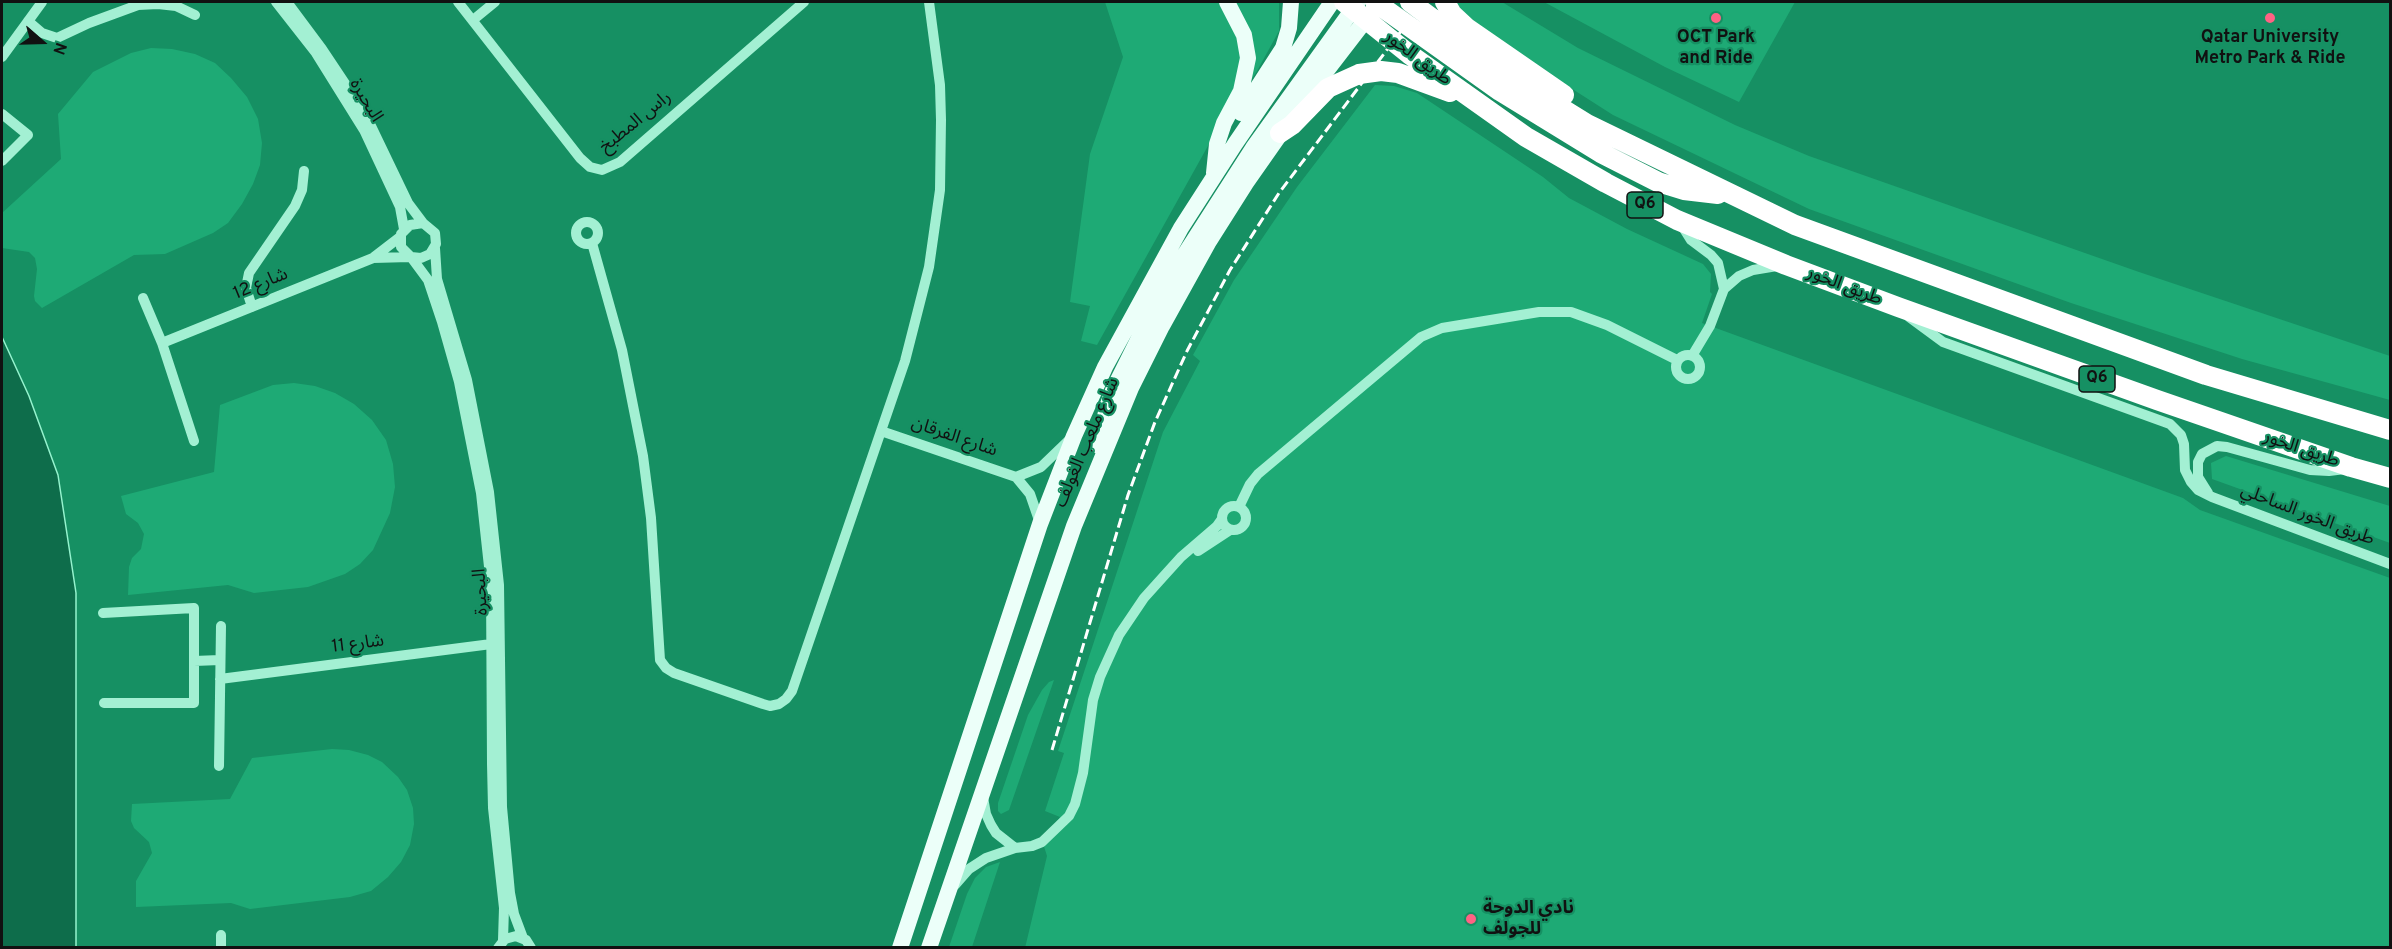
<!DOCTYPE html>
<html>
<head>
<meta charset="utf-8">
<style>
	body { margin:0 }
	#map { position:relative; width:2392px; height:949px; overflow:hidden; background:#169063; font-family:Overpass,sans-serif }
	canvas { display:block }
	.frame { position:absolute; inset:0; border:3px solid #111; pointer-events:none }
	.north { position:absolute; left:12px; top:12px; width:60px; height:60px; -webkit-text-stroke:4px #169063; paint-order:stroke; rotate:110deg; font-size:16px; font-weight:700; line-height:24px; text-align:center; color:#111 }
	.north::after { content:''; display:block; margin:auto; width:21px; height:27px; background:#111; clip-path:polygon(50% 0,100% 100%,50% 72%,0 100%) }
</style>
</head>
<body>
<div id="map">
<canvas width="2392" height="949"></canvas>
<div class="frame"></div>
<div class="north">N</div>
</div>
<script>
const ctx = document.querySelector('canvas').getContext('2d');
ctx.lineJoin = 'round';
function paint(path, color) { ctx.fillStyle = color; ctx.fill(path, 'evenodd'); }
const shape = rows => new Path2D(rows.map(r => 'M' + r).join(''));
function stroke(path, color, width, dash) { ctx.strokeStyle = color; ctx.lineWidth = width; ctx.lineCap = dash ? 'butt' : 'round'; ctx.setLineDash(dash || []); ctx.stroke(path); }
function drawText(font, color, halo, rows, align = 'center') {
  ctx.font = font + ' Overpass,"Noto Sans Arabic",sans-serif'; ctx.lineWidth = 4.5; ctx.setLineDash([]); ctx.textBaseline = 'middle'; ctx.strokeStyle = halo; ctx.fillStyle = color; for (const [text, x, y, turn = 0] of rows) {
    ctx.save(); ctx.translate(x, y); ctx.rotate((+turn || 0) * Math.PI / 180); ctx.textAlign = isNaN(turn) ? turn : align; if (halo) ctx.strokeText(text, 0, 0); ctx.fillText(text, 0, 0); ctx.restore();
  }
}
const green = shape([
	[1105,2,1279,2,1279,31,1257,71,1209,144,1097,345,1081,341,1090,306,1070,302,1090,154,1123,57],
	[1453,2,1502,2,1578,48,1735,125,1809,156,2139,272,2390,356,2390,400,2242,359,2071,303,1809,209,1613,115,1491,37],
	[1544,2,1795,2,1739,102,1665,67],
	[151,48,172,49,195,54,215,63,231,78,247,97,258,119,262,143,260,165,253,184,242,204,228,223,213,233,165,254,134,255,42,308,35,301,34,296,37,269,35,258,29,252,2,248,2,213,61,159,58,114,93,72,131,53],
	[1375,85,1394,86,1417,93,1543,177,1569,198,1627,229,1703,264,1711,274,1710,292,1712,294,1702,323,2183,498,2200,510,2390,578,2390,947,1025,948,1047,856,1041,837,1056,823,1060,817,1045,811,1064,753,1058,751,1163,432,1200,361,1193,355,1234,280,1297,187],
	[294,383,315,386,335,393,354,404,372,420,386,440,393,464,395,487,390,513,373,550,360,564,345,574,308,587,254,593,228,585,128,595,129,567,132,558,141,549,144,534,138,523,126,514,121,496,214,472,220,405,273,385],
	[2226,456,2390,506,2390,543,2212,479,2211,463],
	[1054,680,1009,810,1001,814,998,811,998,803,1028,715,1042,690,1049,682],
	[332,749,349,750,368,755,382,762,398,777,407,790,413,808,414,824,410,845,401,862,388,877,371,891,350,897,250,909,231,903,136,907,136,881,152,853,149,842,134,828,131,821,132,804,230,799,252,758],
	[1000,862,972,947,949,947,967,894,975,878,986,867]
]);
const water = shape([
	[2,337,29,396,58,475,76,593,76,947,2,947,2,337]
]);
const minor = shape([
	[276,2,316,53,364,130,400,207,404,229],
	[287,2,322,49,354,97,371,126,408,203,423,223,435,233,436,244,430,254,421,258,411,257,401,247,401,234,410,225,423,223],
	[458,2,580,158,590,167,602,170,620,162,804,2],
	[473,20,495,2],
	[28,21,42,33,57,38,89,23,138,5,158,4,176,6,195,15],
	[2,57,42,2],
	[2,114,28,135,2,161],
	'576 233a11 11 0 1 1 22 0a11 11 0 1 1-22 0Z',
	[1681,224,1691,240,1711,255,1718,263,1724,289,1710,326,1692,356],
	[592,243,622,350,643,456,651,518,660,660,666,668,674,673,763,704,770,706,779,704,786,699,792,691,881,431,905,361,929,267,940,190,941,120,940,85,929,2],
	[435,248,437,279,467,380,489,492,499,585,502,807,510,893,514,914,523,938],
	[374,257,400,237],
	[411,257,428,280,442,322,459,382,481,493,491,585,492,764,493,808,504,908,503,940],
	[1724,289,1739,276,1753,270,1777,266],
	[143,298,162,343,194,441],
	[252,307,246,288,249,273,295,206,302,190,304,171],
	[1909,317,1943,342,2170,424,2181,435,2184,444,2185,470,2191,482,2198,490,2212,497,2390,564],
	[162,343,373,258,410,257],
	'1676 367a12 12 0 1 1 24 0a12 12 0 1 1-24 0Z',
	[881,431,1016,477,1030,494,1040,523],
	[1016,477,1041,467,1069,440],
	[2208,493,2198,477,2198,462,2202,454,2217,446,2227,447,2310,470,2329,471,2345,469],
	'1222 518a12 12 0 1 1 24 0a12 12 0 1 1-24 0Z',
	[1239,507,1250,484,1258,474,1421,337,1442,328,1539,312,1571,312,1607,325,1677,360],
	[1198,551,1230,530],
	[103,613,194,608,194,703,104,703],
	[194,661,220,660],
	[220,679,499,643],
	[219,766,221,626],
	[983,797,986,814,991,825,996,833,1015,848],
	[955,885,969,869,986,858,1015,848,1032,846,1042,842,1069,816,1075,804,1083,773,1093,700,1100,677,1119,635,1144,598,1162,578,1181,557,1217,526,1222,519],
	[221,935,221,948],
	[498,948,505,939,516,936,526,940,531,948]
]);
const primary = shape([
	[1241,113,1283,48,1289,28,1291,2],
	[1214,173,1217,144,1224,123,1241,91,1248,58,1244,35,1227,2],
	[1099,446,1107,407,1114,388,1142,332,1183,257,1253,148,1358,2],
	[900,948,1040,524,1074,436,1105,367,1181,228,1235,144,1332,2],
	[929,948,1074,526,1131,388,1162,326,1208,243,1246,183,1307,96,1374,9]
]);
const motorway = shape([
	[1344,2,1409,54,1526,137,1606,183,1677,220,1786,265,1898,307,2157,400,2351,467,2390,478],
	[1375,2,1500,91,1601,153,1658,182,1684,190,1718,194],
	[1410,2,1516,80,1587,124,1795,225,2206,375,2390,430],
	[1445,2,1452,14,1467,28,1564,95],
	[1280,133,1292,125,1328,88,1359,74,1381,71,1398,73,1450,92]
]);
const rail = shape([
	[1052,750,1128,495,1155,422,1187,351,1230,270,1279,193,1423,2]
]);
const markers = [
	[1716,18,6,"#ff6284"],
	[2270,18,6,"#ff6284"],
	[1471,919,6,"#ff6284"]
];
const shields = [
	[1645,205,36],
	[2097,379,36]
];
const shieldNames = [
	["Q6",1645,205],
	["Q6",2097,379]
];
const poiNames = [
	["OCT Park",1716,38],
	["and Ride",1716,59],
	["Qatar University",2270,38],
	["Metro Park & Ride",2270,59],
	["نادي الدوحة",1483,909,"left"],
	["للجولف",1483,930,"left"]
];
const streetNames = [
	["طريق الخور",1417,59,37],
	["البحيرة",365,101,59],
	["راس المطبخ",636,123,-39],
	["شارع 12",261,285,-22],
	["طريق الخور",1844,287,21],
	["شارع الفرقان",954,438,19],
	["شارع ملعب الغولف",1088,443,-67],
	["طريق الخور",2301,450,19],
	["طريق الخور الساحلي",2307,516,21],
	["البحيرة",482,592,-93],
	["شارع 11",358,645,-7]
];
paint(green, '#1eaa75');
paint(water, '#0e6d4b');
stroke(water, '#95f3ce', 1.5);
stroke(minor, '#a3f0d3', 10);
stroke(primary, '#ecfff9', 16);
stroke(motorway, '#fff', 20);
stroke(rail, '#fff', 3, [10, 4.5]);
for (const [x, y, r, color] of markers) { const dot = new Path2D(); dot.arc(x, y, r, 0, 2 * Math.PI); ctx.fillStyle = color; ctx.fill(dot); stroke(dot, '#169063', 2); }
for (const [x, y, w] of shields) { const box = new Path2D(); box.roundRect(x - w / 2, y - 13, w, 26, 4.5); ctx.fillStyle = '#169063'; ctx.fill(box); stroke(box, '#111', 1.5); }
drawText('bold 16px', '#111', null, shieldNames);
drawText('bold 18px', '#111', '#169063', poiNames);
drawText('18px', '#111', '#169063', streetNames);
</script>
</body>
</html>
